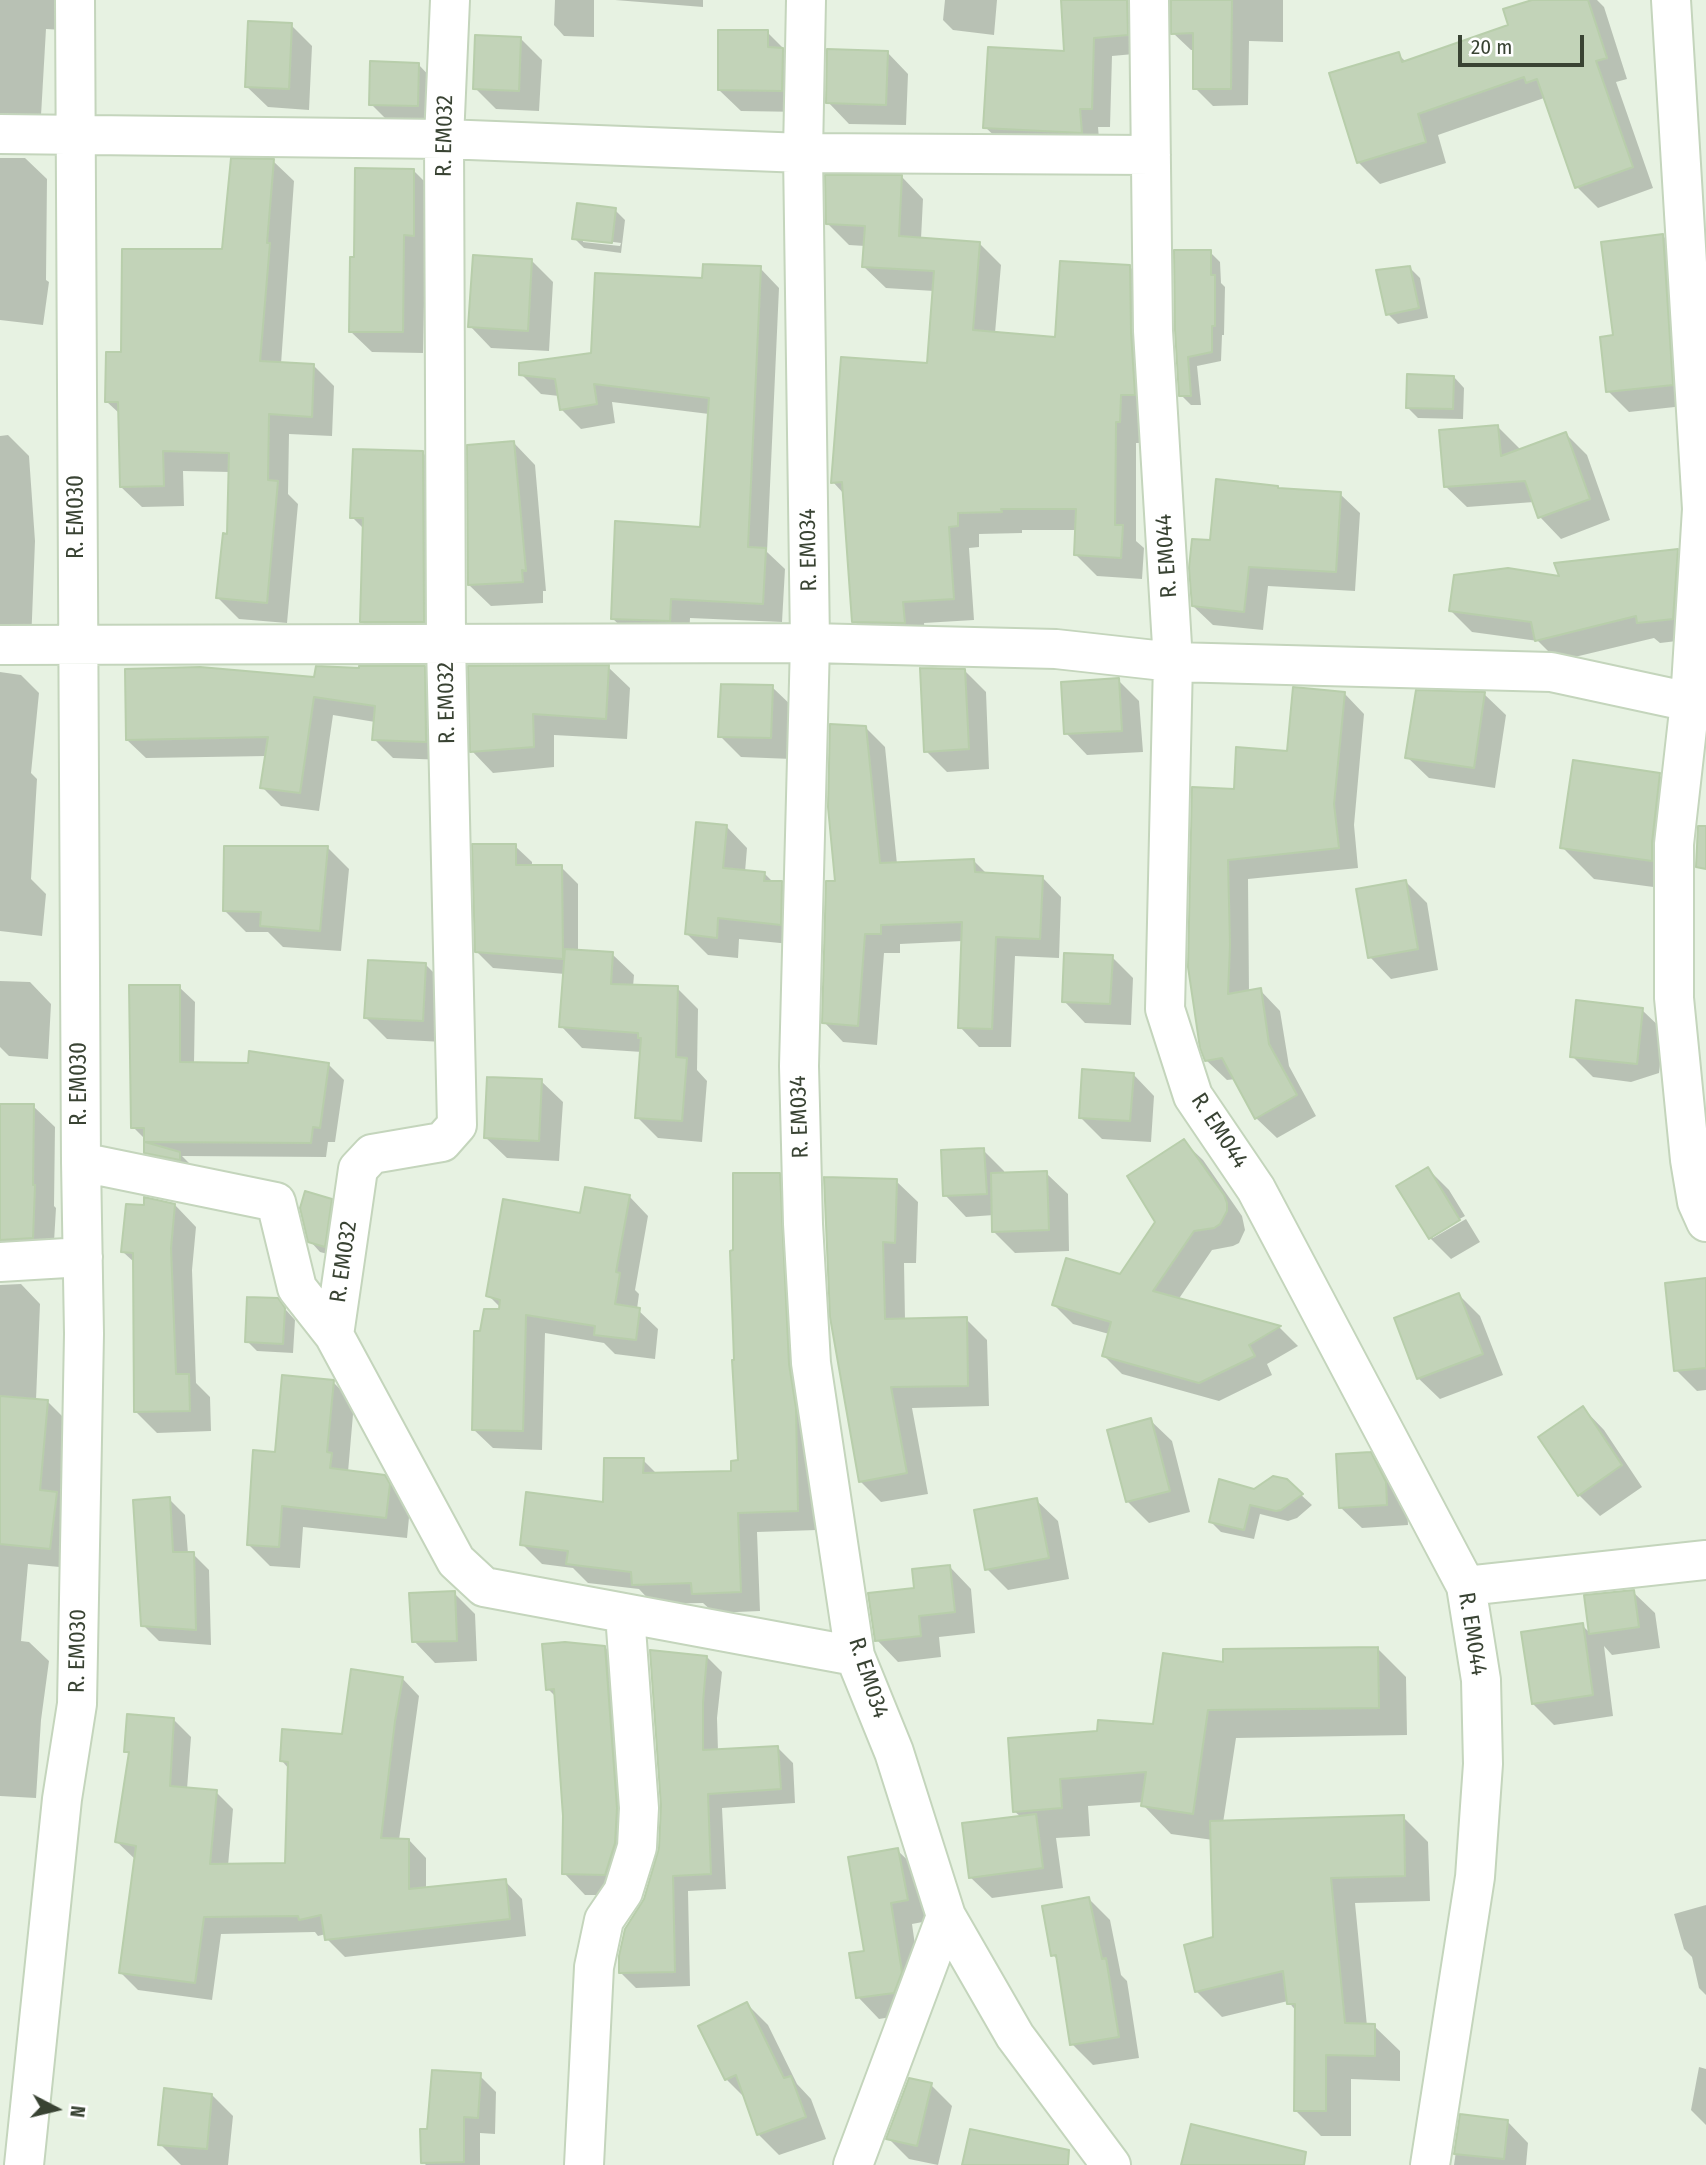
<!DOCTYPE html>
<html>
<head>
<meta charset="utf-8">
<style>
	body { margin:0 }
	#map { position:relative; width:1706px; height:2165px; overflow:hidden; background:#e7f2e2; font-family:"Fira Sans Condensed",sans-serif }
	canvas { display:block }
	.north { position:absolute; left:21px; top:2074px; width:70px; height:70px; -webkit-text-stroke:5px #fff; paint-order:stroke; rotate:97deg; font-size:19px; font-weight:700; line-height:28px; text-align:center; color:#394333 }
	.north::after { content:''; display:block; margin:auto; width:24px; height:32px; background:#394333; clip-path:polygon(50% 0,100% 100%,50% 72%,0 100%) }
	.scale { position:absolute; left:1458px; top:35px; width:126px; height:32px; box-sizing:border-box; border:4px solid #394333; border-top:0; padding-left:9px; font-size:21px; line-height:24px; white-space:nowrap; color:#394333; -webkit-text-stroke:5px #fff; paint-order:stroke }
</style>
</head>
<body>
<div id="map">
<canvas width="1706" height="2165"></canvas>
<div class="north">N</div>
<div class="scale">20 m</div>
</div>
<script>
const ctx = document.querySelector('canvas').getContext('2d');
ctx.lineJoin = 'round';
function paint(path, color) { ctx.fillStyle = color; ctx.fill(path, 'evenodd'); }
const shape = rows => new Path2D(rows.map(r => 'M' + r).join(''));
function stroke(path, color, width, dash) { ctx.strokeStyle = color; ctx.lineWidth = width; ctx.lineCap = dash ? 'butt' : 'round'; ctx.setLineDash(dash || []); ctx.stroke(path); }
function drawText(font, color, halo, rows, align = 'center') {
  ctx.font = font + ' "Fira Sans Condensed",sans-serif'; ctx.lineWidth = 6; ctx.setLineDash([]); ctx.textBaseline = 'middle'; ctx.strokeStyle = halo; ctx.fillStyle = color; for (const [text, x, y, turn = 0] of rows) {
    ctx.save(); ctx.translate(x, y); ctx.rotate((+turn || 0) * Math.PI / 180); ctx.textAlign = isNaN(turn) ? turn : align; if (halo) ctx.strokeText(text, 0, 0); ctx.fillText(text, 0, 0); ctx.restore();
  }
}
const shadow = shape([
	[0,0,64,0,62,30,46,29,40,133,0,151],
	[555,0,594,0,594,37,564,36,554,25],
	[615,0,703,0,703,7],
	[945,0,997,0,994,35,953,30,943,20],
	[1062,0,1131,0,1145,53,1112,56,1110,127,1098,127,1100,150,1004,145,985,127,1066,53],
	[1171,0,1283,0,1283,42,1249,41,1248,105,1213,106,1195,88,1195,50,1191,50,1173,33],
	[1538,0,1597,0,1604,7,1627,79,1616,82,1653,188,1598,208,1577,187,1547,102,1544,98,1438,135,1446,163,1380,184,1358,162,1398,54,1406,62,1510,26],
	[291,25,312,46,309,110,268,107,246,86],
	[767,32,788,53,803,112,741,111,719,90],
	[520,38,542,60,539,111,496,109,475,88],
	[887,52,908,74,906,125,849,124,828,102],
	[418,64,439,86,438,126,392,125,371,104],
	[0,158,25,158,47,179,46,280,49,282,43,325,0,320],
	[273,161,294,181,281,364,314,366,334,386,332,436,289,434,288,494,298,504,287,623,239,619,218,598,229,535,230,472,183,471,184,506,142,507,121,487,120,414,107,402,123,354,224,251],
	[414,171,435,192,434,256,425,256,423,353,372,352,350,331,356,259],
	[902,177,923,199,921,239,979,243,1001,265,995,333,1057,339,1130,267,1151,288,1141,443,1136,443,1136,541,1144,548,1142,579,1097,576,1075,554,1077,530,1022,530,1022,533,979,534,979,547,969,548,974,620,924,623,926,644,876,643,854,621,844,494,833,482,929,365,934,291,886,288,864,267,865,246,849,245,828,224],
	[615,210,625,220,621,253,584,248,574,238],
	[583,238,621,243,620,246,583,242],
	[1663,236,1684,257,1693,405,1629,412,1608,391,1614,337],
	[1210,252,1220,262,1221,283,1225,287,1224,335,1222,335,1221,361,1197,366,1201,405,1191,405,1181,395,1177,330],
	[532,261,553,282,549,351,491,348,470,326],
	[760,268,779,288,767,552,785,569,782,622,690,618,689,640,632,637,612,618,701,528,709,414,612,402,615,423,581,429,561,409,559,396,541,394,521,374,593,355,704,280],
	[1410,268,1420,278,1428,318,1398,324,1388,314],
	[1454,377,1464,388,1463,419,1418,418,1408,408],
	[1498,427,1519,448,1519,451,1566,434,1587,455,1610,520,1561,539,1540,517,1534,502,1467,507,1445,486],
	[8,435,29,456,35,541,31,644,0,634,0,436],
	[514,443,535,465,546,591,543,591,543,603,491,606,469,585],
	[423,453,444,474,445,643,383,643,362,622,364,529,352,517],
	[1280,490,1340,494,1360,513,1355,591,1268,586,1263,630,1213,625,1193,606,1211,542],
	[1677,551,1698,572,1694,639,1660,643,1654,638,1558,661,1538,641,1472,632,1451,611,1561,578],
	[608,667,630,688,627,739,554,735,554,767,493,773,472,751],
	[424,668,443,687,445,760,393,758,374,739,375,722,333,715,319,811,281,806,262,787,267,756,146,758,127,740,316,679,361,670],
	[964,670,986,692,989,769,947,772,926,751],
	[0,672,21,675,39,693,31,773,37,779,31,879,46,894,42,936,0,931],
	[1118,680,1139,701,1143,752,1087,755,1066,733],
	[772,687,794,708,792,759,741,757,720,736],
	[1344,693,1364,714,1354,825,1358,868,1248,879,1249,992,1260,990,1280,1011,1289,1066,1316,1116,1277,1138,1256,1118,1236,1079,1227,1080,1206,1060,1235,790,1288,753],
	[1484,694,1506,715,1495,788,1429,778,1407,757],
	[865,727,885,747,897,864,974,861,987,874,1042,877,1061,897,1059,958,1015,956,1011,1047,979,1047,960,1027,963,941,900,944,900,953,884,953,877,1045,843,1042,824,1022,837,883],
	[1659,775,1691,807,1683,891,1594,879,1562,847],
	[726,826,747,848,745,872,764,873,774,883,781,883,802,904,801,945,739,939,738,958,708,955,687,934],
	[515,846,532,862,532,867,561,867,578,884,578,951,612,954,634,975,633,987,677,988,698,1009,697,1070,707,1081,702,1142,658,1138,637,1117,642,1052,582,1048,561,1026,565,974,493,968,477,952],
	[328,848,349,869,341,951,283,947,268,932,246,932,225,911],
	[1405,881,1427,903,1438,970,1391,979,1370,957],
	[1112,957,1133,978,1131,1025,1085,1023,1064,1001],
	[426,965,447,986,443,1042,387,1039,366,1018],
	[0,981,30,982,51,1004,48,1059,9,1056,0,1047],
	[179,987,195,1002,194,1064,328,1064,344,1080,335,1142,328,1142,326,1157,182,1156,195,1169,161,1167,146,1152,146,1140,133,1127],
	[1642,1010,1664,1031,1659,1073,1631,1082,1593,1077,1572,1056],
	[1133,1074,1154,1096,1151,1142,1102,1139,1081,1118],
	[541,1081,563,1102,559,1161,507,1158,485,1137],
	[0,1105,33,1106,55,1127,54,1206,56,1208,53,1259,0,1249],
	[1184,1142,1203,1160,1242,1216,1245,1230,1239,1243,1233,1246,1212,1250,1178,1300,1280,1328,1298,1346,1267,1364,1272,1375,1219,1401,1122,1374,1104,1356,1109,1334,1073,1324,1054,1305,1121,1276,1158,1222],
	[983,1150,1004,1171,1005,1174,1046,1173,1068,1194,1069,1251,1015,1253,994,1232,994,1215,966,1217,945,1195],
	[1428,1169,1449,1190,1465,1216,1433,1234,1433,1238,1466,1219,1480,1242,1451,1259,1430,1238],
	[779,1175,799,1195,817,1530,757,1532,760,1611,714,1613,703,1603,653,1604,639,1589,588,1583,573,1568,542,1564,522,1544,604,1503,643,1460,657,1474,732,1473,740,1462,736,1362],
	[896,1181,918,1202,916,1263,904,1263,905,1320,966,1319,987,1340,989,1406,912,1408,928,1494,881,1502,860,1481,832,1317],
	[629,1196,648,1216,635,1290,639,1294,637,1309,658,1329,655,1359,615,1354,604,1343,545,1333,542,1450,493,1448,473,1429,482,1333,501,1308,488,1295,581,1215],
	[331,1200,341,1211,335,1256,320,1252,310,1241],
	[175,1205,196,1227,192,1270,196,1383,210,1397,211,1431,157,1433,136,1412,135,1263,123,1252],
	[1706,1280,1706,1390,1697,1391,1676,1370],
	[21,1284,40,1304,36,1400,47,1401,67,1421,60,1498,76,1514,70,1568,28,1564,21,1641,29,1642,49,1661,41,1720,36,1798,0,1796,0,1285],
	[1459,1295,1480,1316,1503,1375,1440,1399,1418,1378],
	[277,1300,295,1320,293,1353,257,1351,247,1341],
	[333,1382,354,1403,348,1472,384,1476,405,1498,410,1507,407,1538,303,1527,300,1568,270,1566,249,1545,277,1453],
	[1583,1408,1604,1430,1642,1487,1600,1516,1579,1495],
	[1150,1420,1172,1441,1190,1512,1149,1523,1127,1501],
	[1370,1454,1391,1476,1407,1505,1408,1525,1362,1528,1340,1507],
	[1286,1481,1312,1505,1297,1518,1288,1521,1260,1514,1254,1539,1221,1532,1211,1522,1254,1491],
	[169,1499,185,1515,188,1554,193,1554,209,1570,211,1645,159,1641,143,1625],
	[1036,1500,1058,1521,1069,1579,1008,1590,987,1569],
	[950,1567,971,1589,975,1633,939,1637,941,1657,898,1662,877,1640,916,1590],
	[1633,1592,1655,1613,1660,1648,1612,1655,1604,1646,1613,1716,1554,1725,1533,1704,1582,1625,1591,1634,1586,1597],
	[454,1593,475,1614,477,1661,435,1663,414,1641],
	[605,1647,626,1669,626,1895,585,1895,564,1873,565,1816,556,1697,548,1689],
	[1378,1649,1406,1677,1407,1735,1236,1738,1223,1823,1403,1817,1428,1842,1430,1901,1355,1903,1367,2026,1374,2026,1400,2051,1400,2081,1351,2079,1351,2136,1321,2136,1296,2111,1296,2011,1288,2001,1222,2017,1196,1991,1215,1939,1213,1840,1171,1834,1143,1805,1144,1802,1088,1806,1090,1836,1056,1838,1063,1888,992,1898,970,1877,1021,1817,1014,1811,1099,1732,1155,1725,1225,1664],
	[707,1657,722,1672,717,1718,718,1751,778,1748,793,1763,795,1803,722,1808,726,1889,688,1891,690,1986,636,1988,621,1973,661,1848],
	[402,1678,419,1696,399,1840,409,1840,426,1858,426,1889,505,1881,522,1899,526,1936,345,1957,327,1939,326,1934,318,1936,315,1932,221,1934,212,2000,138,1990,121,1973,136,1860,117,1842,130,1756,126,1751,173,1719,191,1737,187,1789,216,1792,233,1809,228,1866,287,1865,289,1769,282,1761,343,1736],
	[897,1850,919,1871,928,1921,912,1924,922,1994,915,2013,879,2019,858,1997,866,1952],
	[1089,1899,1110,1920,1121,1975,1127,1981,1139,2058,1093,2065,1072,2044,1059,1961,1053,1955],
	[1706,1905,1706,1995,1699,1988,1692,1957,1684,1949,1674,1914],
	[747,2004,768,2025,797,2084,811,2099,826,2139,779,2155,758,2134,746,2099,726,2079],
	[1699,2067,1706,2069,1706,2125,1691,2110],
	[479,2075,496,2092,495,2134,480,2133,480,2165,426,2165,423,2162],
	[931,2085,952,2106,938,2165,909,2159,888,2138],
	[212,2095,233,2116,228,2165,181,2165,160,2144],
	[1461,2116,1507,2121,1528,2143,1526,2165,1454,2165]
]);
const building = shape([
	[1061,0,1127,0,1128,35,1094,38,1092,109,1080,109,1082,133,983,128,988,47,1064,51,1061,0],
	[1171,0,1232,0,1231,89,1193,89,1193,33,1171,34,1171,0],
	[1532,0,1588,0,1607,58,1596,61,1633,167,1575,188,1537,79,1526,83,1524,77,1418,114,1426,142,1357,163,1329,73,1399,52,1402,62,1508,25,1503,9,1532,0],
	[248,21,292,23,289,89,245,87,248,21],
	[718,30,768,30,768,47,783,48,782,91,718,90,718,30],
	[475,35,521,37,519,91,473,89,475,35],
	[827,49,888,51,886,105,826,103,827,49],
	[370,61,419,63,418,106,369,105,370,61],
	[231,158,274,159,267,243,270,243,260,361,314,364,312,417,269,414,268,480,278,481,267,603,216,598,223,533,227,534,229,453,163,451,164,486,120,487,118,402,105,402,106,352,121,352,122,249,222,249,231,158],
	[355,168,414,169,414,236,404,235,403,332,349,332,350,257,354,257,355,168],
	[825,175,902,175,899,236,980,242,973,330,1055,337,1060,261,1130,265,1131,332,1135,395,1121,395,1120,422,1116,422,1115,525,1123,525,1121,558,1074,555,1076,509,1001,509,1002,512,958,513,958,526,949,527,954,599,903,602,905,623,852,622,842,482,831,483,841,357,927,363,934,271,862,267,865,226,826,224,825,175],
	[577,203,616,208,612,243,572,239,577,203],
	[1663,234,1673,385,1606,392,1600,337,1613,335,1601,242,1663,234],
	[1174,250,1211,250,1211,275,1215,275,1215,326,1212,326,1212,352,1188,357,1191,396,1179,396,1175,330,1174,250],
	[473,255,532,259,528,331,468,327,473,255],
	[703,264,761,266,748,547,766,548,763,604,671,599,670,621,611,619,615,521,700,527,709,398,594,384,597,404,560,410,555,379,519,375,519,363,591,353,595,273,702,278,703,264],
	[1410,266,1419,308,1386,315,1376,270,1410,266],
	[1407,374,1454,376,1453,409,1406,408,1407,374],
	[1498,425,1501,456,1566,432,1590,499,1538,518,1525,481,1444,487,1439,430,1498,425],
	[514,441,526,571,522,570,523,582,468,585,467,445,514,441],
	[353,449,423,451,424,622,360,622,363,518,350,518,353,449],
	[1216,479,1278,486,1278,488,1341,492,1336,572,1249,567,1244,612,1192,606,1189,568,1192,539,1210,540,1216,479],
	[1678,549,1673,619,1637,623,1636,616,1535,641,1531,622,1449,611,1454,575,1508,568,1559,576,1554,563,1678,549],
	[609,665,606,719,533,714,534,747,470,752,468,666,609,665],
	[316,666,359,668,359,666,425,666,426,742,372,740,375,706,314,697,300,793,260,788,268,737,126,740,125,669,200,667,314,677,316,666],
	[920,668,965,669,969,749,924,752,920,668],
	[1119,678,1122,731,1064,734,1061,682,1119,678],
	[721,684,773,685,771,738,718,737,721,684],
	[1293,687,1345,692,1334,804,1339,848,1228,860,1230,945,1228,994,1261,988,1269,1044,1297,1095,1255,1119,1222,1058,1205,1061,1200,1048,1188,967,1192,787,1234,789,1236,747,1287,751,1293,687],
	[1416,690,1485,692,1474,768,1405,758,1416,690],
	[830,724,866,726,880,863,974,859,975,872,1043,876,1040,939,996,937,992,1029,958,1028,962,922,881,925,881,934,865,934,858,1026,822,1023,826,881,835,881,828,807,830,724],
	[1573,760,1660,773,1652,842,1652,861,1560,848,1573,760],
	[696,822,727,825,723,868,765,872,764,881,782,881,781,925,718,918,717,938,685,934,696,822],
	[1698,826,1706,826,1706,869,1696,867,1698,826],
	[472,844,516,844,516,865,562,865,563,959,475,952,472,844],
	[224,846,328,846,320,931,260,926,261,912,223,911,224,846],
	[1406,880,1418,949,1368,958,1356,889,1406,880],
	[565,949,613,952,611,984,678,986,676,1057,687,1058,682,1121,635,1118,641,1038,638,1038,638,1033,559,1027,565,949],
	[1064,953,1113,955,1110,1004,1062,1002,1064,953],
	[368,960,426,963,423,1021,364,1018,368,960],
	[129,985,180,985,180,1062,248,1063,249,1051,329,1063,320,1128,313,1127,311,1143,145,1142,180,1152,180,1160,144,1153,144,1128,131,1128,129,985],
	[1576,1000,1643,1008,1637,1064,1570,1057,1576,1000],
	[1082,1069,1134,1073,1130,1121,1079,1118,1082,1069],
	[487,1077,542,1079,539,1141,484,1138,487,1077],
	[0,1104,34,1104,33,1185,35,1185,33,1238,0,1240,0,1104],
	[1184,1139,1224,1195,1227,1203,1227,1211,1220,1224,1214,1228,1194,1231,1153,1291,1281,1326,1249,1345,1255,1356,1199,1383,1102,1356,1111,1322,1052,1305,1066,1258,1120,1274,1155,1222,1127,1176,1184,1139],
	[984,1148,987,1194,943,1196,941,1150,984,1148],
	[1428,1167,1460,1220,1429,1239,1396,1186,1428,1167],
	[1047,1171,1049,1230,992,1232,991,1173,1047,1171],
	[733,1173,780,1173,789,1364,796,1408,798,1511,738,1513,741,1592,692,1594,691,1583,632,1585,631,1572,566,1564,568,1551,520,1545,526,1492,603,1502,604,1458,644,1458,643,1473,731,1471,731,1461,738,1460,732,1360,734,1360,730,1251,733,1250,733,1173],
	[824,1177,897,1179,895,1243,883,1242,885,1319,967,1317,968,1386,891,1387,907,1473,859,1482,830,1317,824,1177],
	[585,1187,630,1195,616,1272,620,1273,615,1304,640,1308,636,1340,594,1335,595,1326,526,1315,523,1431,472,1430,474,1331,480,1331,484,1309,499,1309,500,1300,486,1296,503,1199,580,1213,585,1187],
	[305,1191,332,1199,325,1247,308,1242,300,1208,305,1191],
	[144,1197,175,1204,171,1248,176,1374,189,1374,190,1411,134,1412,133,1253,121,1252,126,1204,144,1205,144,1197],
	[1706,1278,1706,1368,1674,1371,1665,1283,1706,1278],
	[1459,1293,1483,1354,1417,1379,1394,1318,1459,1293],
	[247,1297,278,1298,285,1308,283,1344,245,1342,247,1297],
	[282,1375,334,1380,327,1452,332,1453,330,1468,385,1475,390,1484,386,1518,282,1506,279,1547,247,1545,253,1450,275,1452,282,1375],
	[0,1396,48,1400,40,1490,57,1492,50,1549,0,1544,0,1396],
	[1583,1406,1622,1465,1578,1496,1538,1437,1583,1406],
	[1151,1418,1170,1491,1126,1502,1107,1430,1151,1418],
	[1371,1452,1386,1482,1387,1505,1339,1508,1336,1454,1371,1452],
	[1273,1476,1287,1479,1303,1494,1281,1510,1276,1511,1250,1505,1244,1530,1209,1522,1219,1479,1254,1489,1273,1476],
	[170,1497,173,1552,194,1552,196,1630,141,1626,133,1500,170,1497],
	[1037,1498,1049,1558,985,1570,974,1510,1037,1498],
	[950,1565,955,1612,919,1616,921,1636,875,1641,868,1593,914,1588,912,1569,950,1565],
	[1634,1590,1639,1627,1589,1634,1584,1595,1634,1590],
	[455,1591,457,1641,412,1642,409,1593,455,1591],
	[1583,1623,1593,1695,1532,1704,1521,1632,1583,1623],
	[565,1642,605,1646,617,1808,615,1843,605,1875,562,1874,563,1816,554,1689,546,1690,542,1644,565,1642],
	[1378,1647,1379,1708,1208,1710,1193,1814,1141,1806,1146,1772,1060,1779,1062,1808,1013,1812,1008,1738,1097,1731,1098,1720,1153,1724,1163,1653,1223,1662,1223,1649,1378,1647],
	[650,1650,707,1656,703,1702,703,1750,778,1746,781,1789,708,1794,711,1874,673,1876,675,1972,619,1973,619,1956,625,1929,644,1899,659,1848,661,1806,650,1650],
	[351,1669,403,1677,395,1721,381,1838,409,1839,409,1889,506,1879,510,1919,325,1940,321,1915,299,1920,298,1916,204,1917,195,1983,119,1973,136,1846,115,1842,129,1752,124,1752,127,1714,174,1718,170,1786,217,1790,210,1864,285,1863,288,1762,280,1761,282,1729,342,1734,351,1669],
	[1036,1814,1043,1868,969,1878,962,1823,1036,1814],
	[1404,1815,1405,1876,1331,1878,1345,2023,1375,2024,1375,2056,1326,2055,1326,2111,1294,2111,1295,2004,1287,2004,1283,1971,1195,1992,1184,1945,1213,1937,1210,1821,1404,1815],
	[898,1848,908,1900,891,1903,902,1972,894,1993,856,1998,849,1953,864,1951,848,1857,898,1848],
	[1089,1897,1102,1959,1106,1958,1119,2037,1070,2045,1056,1955,1051,1956,1042,1906,1089,1897],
	[747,2002,784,2078,791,2076,806,2117,757,2135,736,2075,725,2080,698,2026,747,2002],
	[432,2070,481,2073,478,2118,464,2117,464,2162,421,2163,420,2129,427,2129,432,2070],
	[909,2078,932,2083,917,2146,886,2139,909,2078],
	[164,2088,212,2094,207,2149,158,2145,164,2088],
	[1460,2114,1508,2120,1504,2159,1454,2154,1460,2114],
	[1191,2124,1306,2152,1304,2165,1181,2165,1191,2124],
	[970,2129,1069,2150,1068,2165,962,2165,970,2129]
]);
const minor = shape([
	[806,0,803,153,810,643,799,1066,803,1224,811,1363,855,1656,894,1752,946,1916,1015,2036,1111,2165],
	[1149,0,1153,331,1173,662,1165,1009,1193,1096,1256,1189,1466,1586,1481,1680,1483,1764,1475,1877,1430,2165],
	[1671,0,1702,509,1690,702,1674,844,1674,998,1690,1160,1697,1202,1706,1222],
	[0,134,444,139,803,153,1151,155],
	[0,645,810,643,1056,649,1173,662,1551,672,1690,702],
	[81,1162,276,1202,297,1288,334,1335,456,1561,484,1587,855,1656],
	[0,1262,83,1257],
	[334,1335,358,1169,372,1154,442,1142,457,1125,446,643,444,139,450,0],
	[1466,1586,1706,1560],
	[24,2165,62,1799,77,1704,84,1334,81,1162,75,0],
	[584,2165,594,1967,604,1920,623,1892,637,1847,639,1808,625,1614],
	[853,2165,946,1916]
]);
const streetNames = [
	["R. EM032",445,136,-89],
	["R. EM030",77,517,-90],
	["R. EM034",809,550,-91],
	["R. EM044",1167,556,-94],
	["R. EM032",447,703,-91],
	["R. EM030",80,1084,-90],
	["R. EM034",800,1117,-92],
	["R. EM044",1219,1131,57],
	["R. EM032",344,1262,-82],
	["R. EM044",1472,1634,81],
	["R. EM030",78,1651,-89],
	["R. EM034",868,1678,72]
];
paint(shadow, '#0003');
paint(building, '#c2d3b8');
stroke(building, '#b8ceab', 2);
stroke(minor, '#c4d5bc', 42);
stroke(minor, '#fff', 38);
drawText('23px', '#394333', '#fff', streetNames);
</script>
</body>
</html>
